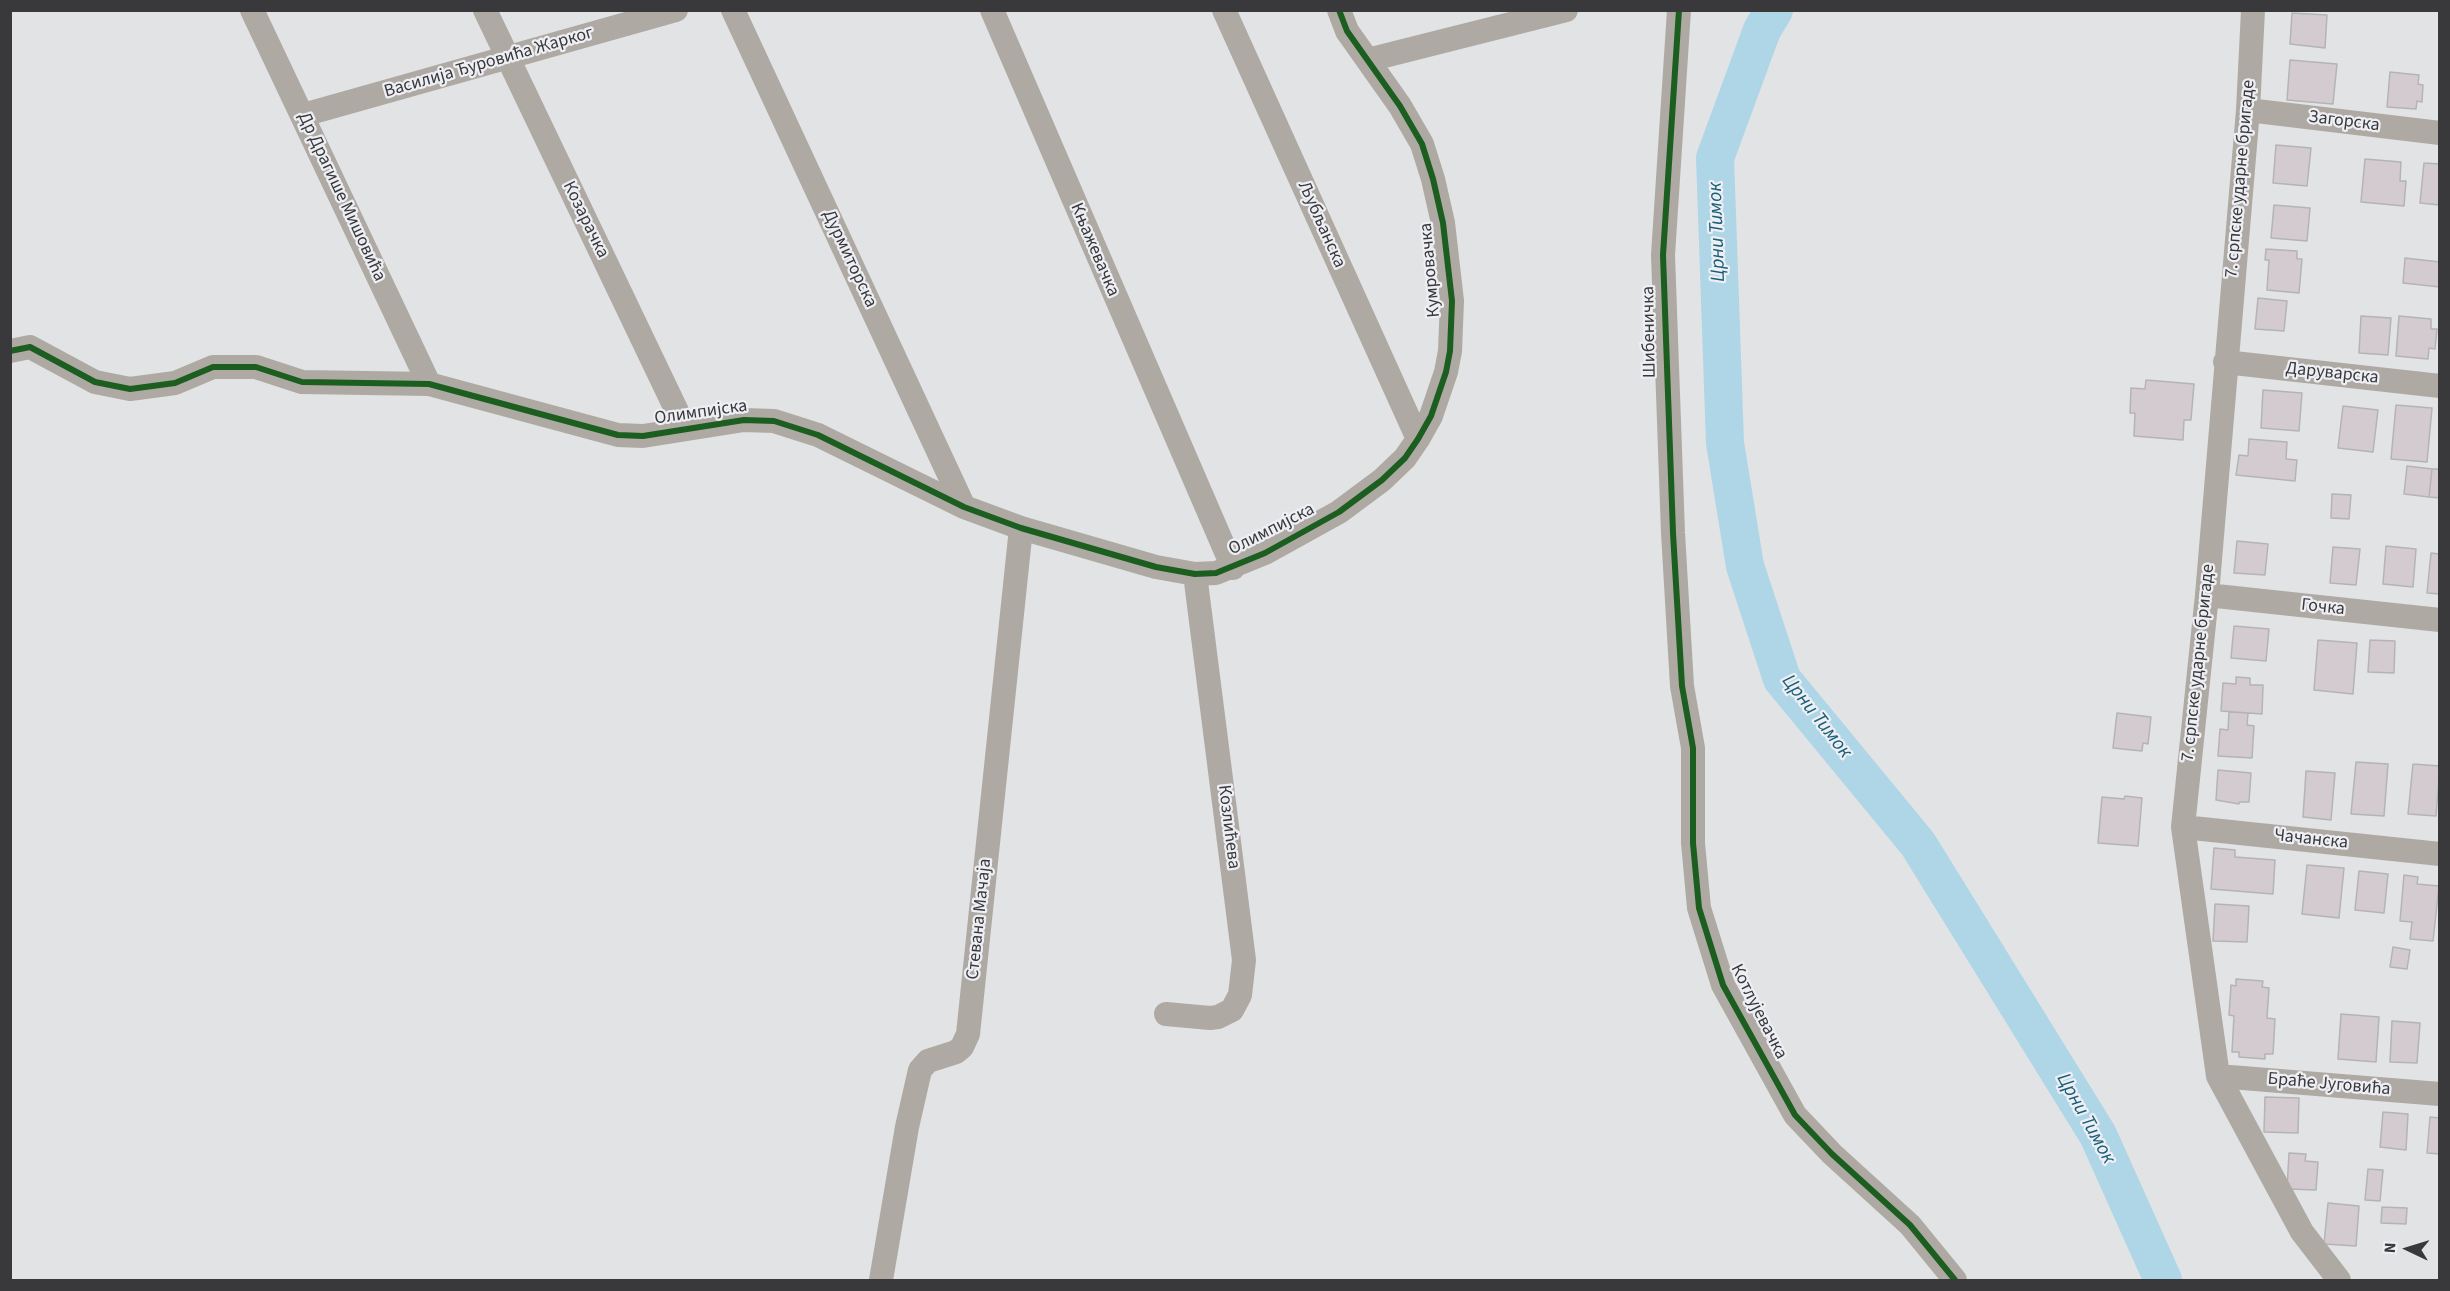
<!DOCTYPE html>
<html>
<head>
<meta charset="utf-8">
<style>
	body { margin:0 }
	#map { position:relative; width:2450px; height:1291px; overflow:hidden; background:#e2e3e5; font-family:"Source Sans 3",sans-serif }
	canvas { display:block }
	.frame { position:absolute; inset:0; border:12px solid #39393b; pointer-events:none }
	.north { position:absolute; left:2378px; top:1219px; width:60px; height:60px; -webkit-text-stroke:4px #eeeff4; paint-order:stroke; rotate:274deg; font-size:16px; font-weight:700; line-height:24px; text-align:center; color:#39393b }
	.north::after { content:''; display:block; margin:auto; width:21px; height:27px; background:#39393b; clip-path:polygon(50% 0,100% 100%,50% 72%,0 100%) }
</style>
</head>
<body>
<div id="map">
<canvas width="2450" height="1291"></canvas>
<div class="frame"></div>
<div class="north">N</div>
</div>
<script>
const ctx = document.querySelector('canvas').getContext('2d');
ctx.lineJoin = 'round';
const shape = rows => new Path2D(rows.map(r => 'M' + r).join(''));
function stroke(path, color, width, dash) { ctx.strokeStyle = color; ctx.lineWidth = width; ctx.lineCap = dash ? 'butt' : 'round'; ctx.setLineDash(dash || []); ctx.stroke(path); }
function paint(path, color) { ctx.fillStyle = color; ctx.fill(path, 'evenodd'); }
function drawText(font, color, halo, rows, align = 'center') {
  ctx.font = font + ' "Source Sans 3",sans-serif'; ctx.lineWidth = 4.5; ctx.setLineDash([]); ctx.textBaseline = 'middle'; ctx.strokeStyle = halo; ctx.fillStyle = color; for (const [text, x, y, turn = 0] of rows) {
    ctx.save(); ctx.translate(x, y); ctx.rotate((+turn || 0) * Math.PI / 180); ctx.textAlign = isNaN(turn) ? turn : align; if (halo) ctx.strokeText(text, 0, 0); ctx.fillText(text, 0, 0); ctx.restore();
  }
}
const river = shape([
	[1774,10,1762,30,1715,158,1725,443,1745,566,1782,679,1918,844,2098,1135,2163,1280]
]);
const building = shape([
	[2292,13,2327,15,2325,48,2290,44,2292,13],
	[2290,60,2337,64,2333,104,2287,100,2290,60],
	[2390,72,2419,75,2418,84,2423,85,2422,102,2417,101,2416,109,2387,107,2390,72],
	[2276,145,2311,148,2307,186,2273,183,2276,145],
	[2365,159,2401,162,2400,181,2406,181,2404,206,2361,202,2365,159],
	[2424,163,2440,164,2440,205,2420,203,2424,163],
	[2274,205,2310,208,2307,241,2271,238,2274,205],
	[2266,249,2297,251,2297,259,2302,259,2299,293,2267,290,2269,260,2265,260,2266,249],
	[2405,258,2440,262,2440,287,2403,283,2405,258],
	[2258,298,2287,301,2284,331,2255,329,2258,298],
	[2361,316,2391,318,2388,355,2359,353,2361,316],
	[2399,316,2431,319,2431,329,2437,329,2435,349,2429,348,2428,359,2396,356,2399,316],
	[2146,380,2194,384,2191,420,2184,420,2183,440,2134,436,2135,413,2130,413,2131,388,2145,389,2146,380],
	[2263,390,2302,393,2299,431,2261,428,2263,390],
	[2396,405,2432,408,2427,462,2391,459,2396,405],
	[2343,406,2378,410,2373,452,2338,448,2343,406],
	[2249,439,2287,442,2286,459,2297,460,2295,481,2236,475,2239,455,2248,456,2249,439],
	[2407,466,2432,469,2429,497,2404,494,2407,466],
	[2432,469,2440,469,2440,498,2429,497,2432,469],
	[2332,494,2351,495,2349,519,2331,518,2332,494],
	[2237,541,2268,544,2265,575,2234,573,2237,541],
	[2386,546,2416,549,2413,587,2383,584,2386,546],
	[2333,547,2360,549,2356,585,2330,583,2333,547],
	[2431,553,2440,554,2440,594,2427,593,2431,553],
	[2234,626,2269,629,2266,661,2231,658,2234,626],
	[2318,640,2357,643,2353,694,2314,690,2318,640],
	[2370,640,2395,641,2394,673,2368,672,2370,640],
	[2236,677,2250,678,2250,685,2263,685,2262,714,2221,711,2223,683,2236,684,2236,677],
	[2229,712,2248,713,2247,725,2254,726,2252,758,2218,756,2220,729,2228,730,2229,712],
	[2117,713,2151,717,2148,744,2143,743,2142,751,2113,748,2117,713],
	[2356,762,2388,764,2384,816,2351,814,2356,762],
	[2413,764,2440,766,2436,816,2408,814,2413,764],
	[2218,770,2251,773,2249,802,2239,802,2239,804,2216,800,2218,770],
	[2306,771,2335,773,2331,820,2303,817,2306,771],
	[2125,796,2142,798,2138,846,2098,843,2102,797,2124,799,2125,796],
	[2214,848,2235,850,2235,857,2275,860,2273,894,2211,889,2214,848],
	[2307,865,2344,868,2339,918,2302,914,2307,865],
	[2359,871,2388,874,2384,913,2355,910,2359,871],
	[2404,875,2418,877,2417,884,2439,886,2433,941,2410,939,2412,922,2400,921,2404,875],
	[2215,904,2249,906,2247,942,2213,941,2215,904],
	[2393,947,2410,950,2407,969,2390,967,2393,947],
	[2236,979,2263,981,2262,987,2269,988,2267,1018,2275,1019,2273,1054,2265,1054,2265,1059,2239,1057,2239,1052,2232,1052,2234,1016,2229,1015,2231,985,2236,986,2236,979],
	[2341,1014,2379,1017,2376,1062,2338,1059,2341,1014],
	[2392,1021,2420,1023,2417,1063,2390,1062,2392,1021],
	[2265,1097,2299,1098,2298,1133,2264,1132,2265,1097],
	[2383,1112,2408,1114,2406,1150,2380,1147,2383,1112],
	[2430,1117,2440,1118,2440,1154,2427,1153,2430,1117],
	[2289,1153,2306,1154,2305,1161,2318,1162,2316,1190,2287,1189,2289,1153],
	[2368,1169,2383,1170,2380,1201,2365,1200,2368,1169],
	[2328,1203,2359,1206,2356,1246,2324,1244,2328,1203],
	[2382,1207,2407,1208,2406,1224,2381,1223,2382,1207]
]);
const street = shape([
	[252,10,429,384],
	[485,10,685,428],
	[733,10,964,507],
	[992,10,1233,568],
	[1224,10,1418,439],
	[1679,10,1663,255,1673,533,1682,686,1693,748,1693,843,1699,908,1723,985,1795,1115,1832,1154,1910,1225,1955,1280],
	[2253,10,2248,110,2207,595,2183,827,2218,1076,2302,1232,2339,1280],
	[1368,60,1566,10],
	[2248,110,2440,133],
	[303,115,676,10],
	[10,351,30,347,95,382,130,389,175,383,213,367,256,367,302,382,429,384,618,435,643,436,744,420,774,421,818,435,964,507,1021,528,1156,567,1195,574,1216,573,1265,553,1339,512,1382,480,1405,458,1418,439,1431,416,1446,372,1450,351,1452,301,1443,223,1433,179,1422,144,1400,106,1347,31,1339,10],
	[2225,362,2440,386],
	[2207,595,2440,620],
	[2183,827,2440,854],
	[1166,1014,1210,1018,1218,1017,1232,1010,1240,995,1244,960,1195,574],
	[2218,1076,2440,1094],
	[881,1280,907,1127,920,1070,928,1061,956,1052,962,1047,968,1034,1021,528]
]);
const cycleway = shape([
	[1679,10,1663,255,1673,533,1682,686,1693,748,1693,843,1699,908,1723,985,1795,1115,1832,1154,1910,1225,1955,1280],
	[10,351,30,347,95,382,130,389,175,383,213,367,256,367,302,382,429,384,618,435,643,436,744,420,774,421,818,435,964,507,1021,528,1156,567,1195,574,1216,573,1265,553,1339,512,1382,480,1405,458,1418,439,1431,416,1446,372,1450,351,1452,301,1443,223,1433,179,1422,144,1400,106,1347,31,1339,10]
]);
const streetNames = [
	["Василија Ђуровића Жарког",489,63,-16],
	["Загорска",2344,122,7],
	["7. српске ударне бригаде",2241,179,-85],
	["Др Драгише Мишовића",341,197,65],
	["Козарачка",585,220,64],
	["Љубљанска",1321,225,66],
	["Књажевачка",1094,250,67],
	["Дурмиторска",849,259,65],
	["Кумровачка",1431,270,-95],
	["Шибеничка",1650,332,-91],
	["Даруварска",2332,374,6],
	["Олимпијска",701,413,-8],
	["Олимпијска",1272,530,-27],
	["Гочка",2323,608,6],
	["7. српске ударне бригаде",2199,663,-84],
	["Козлићева",1228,827,83],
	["Чачанска",2311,840,6],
	["Стевана Мачаја",980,919,-84],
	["Котлујевачка",1758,1012,63],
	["Браће Југовића",2329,1085,5]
];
const waterNames = [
	["Црни Тимок",1718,232,-92],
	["Црни Тимок",1816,717,52],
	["Црни Тимок",2085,1119,61]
];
stroke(river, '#aed6e6', 38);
paint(building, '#d3cbd0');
stroke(building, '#b4b4b5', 1.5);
stroke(street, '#afa9a4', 24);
stroke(cycleway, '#1b5e20', 6);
drawText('18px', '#39393b', '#eeeff4', streetNames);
drawText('italic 20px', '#196077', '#eeeff4', waterNames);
</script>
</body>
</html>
